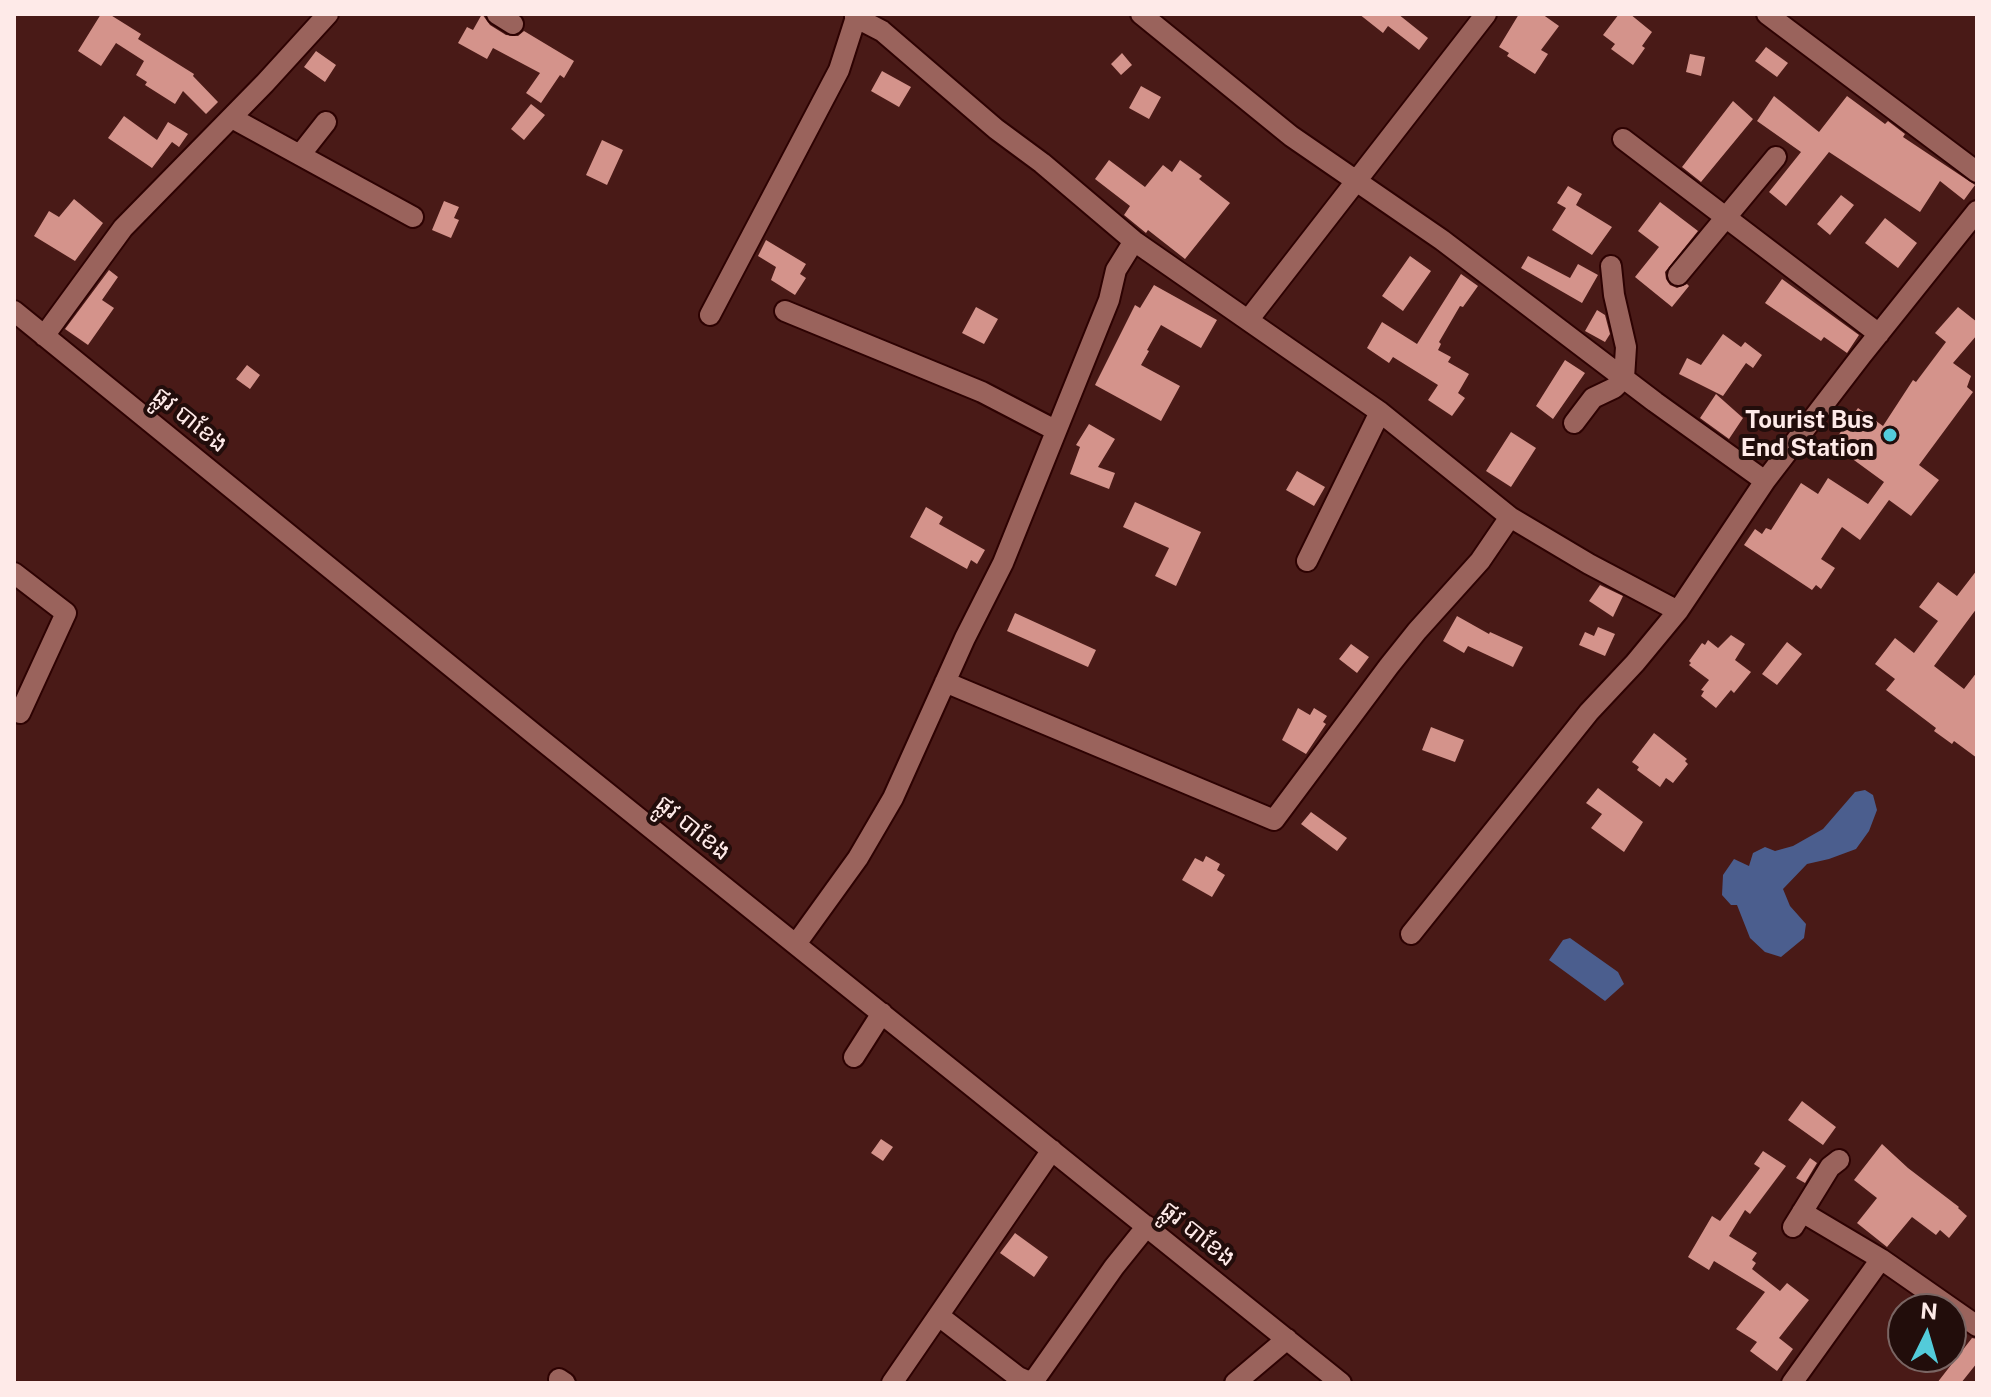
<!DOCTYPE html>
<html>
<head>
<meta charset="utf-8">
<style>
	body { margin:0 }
	#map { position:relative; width:1991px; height:1397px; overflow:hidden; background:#491a17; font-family:"Public Sans",sans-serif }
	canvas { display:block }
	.frame { position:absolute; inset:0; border:16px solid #feeae8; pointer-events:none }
	.north { position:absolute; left:1887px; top:1293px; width:80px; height:80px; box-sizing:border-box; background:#220d0b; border:2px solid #7a6563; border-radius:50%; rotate:5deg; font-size:22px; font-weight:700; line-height:32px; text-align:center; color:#feeae8 }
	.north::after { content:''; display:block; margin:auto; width:28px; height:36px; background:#53cbda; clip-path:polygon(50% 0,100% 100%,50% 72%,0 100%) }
</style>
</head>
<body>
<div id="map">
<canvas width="1991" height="1397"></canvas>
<div class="frame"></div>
<div class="north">N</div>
</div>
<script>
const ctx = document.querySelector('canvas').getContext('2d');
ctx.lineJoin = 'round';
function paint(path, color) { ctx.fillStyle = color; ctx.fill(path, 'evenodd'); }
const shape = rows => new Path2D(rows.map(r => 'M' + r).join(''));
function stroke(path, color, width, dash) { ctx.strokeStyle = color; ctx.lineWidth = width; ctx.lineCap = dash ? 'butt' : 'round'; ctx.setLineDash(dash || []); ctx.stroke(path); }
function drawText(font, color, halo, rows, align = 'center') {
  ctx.font = font + ' "Public Sans","Noto Sans Khmer",sans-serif'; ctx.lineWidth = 8; ctx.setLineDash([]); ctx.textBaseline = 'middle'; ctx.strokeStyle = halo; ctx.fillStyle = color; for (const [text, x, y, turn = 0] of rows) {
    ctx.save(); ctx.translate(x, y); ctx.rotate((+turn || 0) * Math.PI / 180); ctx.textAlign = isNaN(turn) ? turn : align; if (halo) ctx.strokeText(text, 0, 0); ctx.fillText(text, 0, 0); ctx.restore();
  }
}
const water = shape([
	[1865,790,1873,795,1877,810,1869,831,1856,849,1829,859,1807,864,1783,889,1790,906,1806,924,1804,938,1781,957,1765,952,1750,938,1737,905,1731,905,1722,895,1723,875,1734,859,1749,866,1753,853,1765,847,1775,851,1793,846,1823,829,1855,792],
	[1570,938,1618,972,1624,984,1605,1001,1549,960,1563,940]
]);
const building = shape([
	[101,14,109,14,141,34,138,39,194,74,193,76,218,102,206,114,183,91,175,104,145,85,147,82,136,75,144,61,116,43,101,66,78,51],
	[482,14,490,25,506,35,518,36,524,31,574,61,564,78,560,75,541,103,526,93,540,73,493,48,487,59,458,43,467,27,473,30],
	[1359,14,1398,14,1428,38,1419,50,1388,26,1383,33],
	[1519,14,1542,14,1559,26,1541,50,1548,54,1535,74,1507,56,1509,53,1499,47],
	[1619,14,1630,14,1652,32,1642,46,1645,48,1633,65,1611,49,1615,44,1603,35],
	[1766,47,1788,63,1777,77,1755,61],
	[316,51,336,65,325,82,304,67],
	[1122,53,1132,65,1121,75,1111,64],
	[1690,54,1705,57,1701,76,1686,72],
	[882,71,911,87,899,107,871,91],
	[1141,86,1161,97,1149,119,1129,108],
	[1774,96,1819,132,1847,96,1885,124,1888,121,1905,134,1903,137,1975,185,1964,200,1940,181,1920,212,1829,152,1786,206,1769,192,1801,152,1757,121],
	[1733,101,1753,119,1701,182,1682,167],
	[531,104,545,115,524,140,511,129],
	[124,116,157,140,168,122,188,134,179,147,172,142,152,168,108,138],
	[602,140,623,150,607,185,586,175],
	[1109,160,1145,187,1163,165,1172,172,1180,160,1202,176,1199,179,1230,203,1185,259,1148,230,1146,233,1124,215,1130,206,1095,179],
	[1568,186,1582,194,1576,205,1612,227,1592,255,1552,230,1566,208,1557,203],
	[1841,195,1854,205,1830,235,1817,224],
	[74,199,103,223,75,261,34,236,49,211,59,217],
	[444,201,459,207,454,218,459,220,451,238,432,230],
	[1660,202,1698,231,1665,272,1666,279,1670,285,1677,288,1687,284,1689,286,1672,307,1635,277,1659,247,1638,231],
	[1885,218,1917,243,1898,268,1865,243],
	[766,240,806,264,800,274,806,278,795,295,771,280,776,267,758,256],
	[1410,256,1431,271,1403,311,1382,296],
	[1528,256,1570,278,1578,264,1598,275,1582,303,1521,268],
	[109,270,118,277,102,300,114,308,88,345,65,329],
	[1461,274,1478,286,1463,307,1460,306,1439,342,1441,344,1438,350,1451,357,1448,362,1469,374,1458,393,1465,398,1452,416,1428,400,1438,385,1393,357,1389,363,1367,348,1382,322,1417,344],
	[1782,279,1859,335,1847,353,1824,337,1821,341,1765,303],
	[1154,285,1217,320,1201,348,1161,325,1147,350,1149,351,1141,365,1180,386,1161,421,1095,385,1135,305,1140,308],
	[976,307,998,319,984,344,962,333],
	[1958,307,1977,322,1977,335,1953,363,1971,376,1967,387,1973,392,1919,465,1939,480,1911,516,1889,500,1860,540,1842,527,1821,559,1835,568,1821,589,1816,585,1812,590,1744,545,1755,529,1762,534,1766,528,1771,530,1801,483,1818,494,1828,478,1868,504,1884,482,1832,444,1858,408,1883,426,1913,380,1916,382,1946,342,1935,333],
	[1597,310,1605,315,1610,334,1605,342,1585,331],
	[1723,334,1741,347,1745,342,1762,355,1753,368,1746,363,1723,396,1679,374,1687,358,1701,365],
	[1565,360,1585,373,1553,419,1536,406],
	[247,365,260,375,250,389,236,379],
	[1716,394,1743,418,1729,439,1700,418],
	[1089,424,1115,439,1098,467,1115,473,1109,489,1070,474,1080,447,1076,445],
	[1511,432,1536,448,1511,487,1486,471],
	[1297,471,1325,487,1314,506,1286,490],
	[1135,502,1201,532,1176,586,1155,576,1169,548,1123,527],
	[926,507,943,517,939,524,985,550,977,564,971,560,967,569,910,537],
	[1977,570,1977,608,1934,666,1964,689,1977,672,1977,758,1954,741,1952,744,1934,731,1936,728,1886,690,1895,679,1875,664,1895,638,1914,653,1938,621,1919,607,1938,582,1957,596],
	[1600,585,1623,596,1613,617,1589,601],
	[1015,613,1096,650,1088,667,1007,631],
	[1457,616,1489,634,1490,632,1523,647,1513,667,1468,646,1464,653,1443,641],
	[1598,627,1615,634,1605,656,1579,645,1585,632,1594,636],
	[1731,635,1745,644,1735,660,1751,672,1734,693,1731,690,1716,708,1701,696,1704,691,1701,690,1709,680,1689,665,1691,663,1689,661,1702,643,1705,645,1708,640,1718,648],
	[1787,642,1802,654,1777,685,1762,674],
	[1351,644,1369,657,1357,673,1339,659],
	[1298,708,1310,715,1314,708,1327,716,1323,722,1326,724,1306,754,1282,740],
	[1431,727,1464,740,1455,762,1422,750],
	[1654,733,1687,759,1685,761,1688,764,1673,783,1666,778,1660,787,1637,770,1639,767,1632,762],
	[1598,788,1643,822,1624,852,1591,828,1602,814,1586,803],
	[1311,812,1347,838,1337,851,1301,824],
	[1206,856,1220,864,1217,870,1225,875,1212,897,1182,880,1195,858,1203,862],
	[1802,1101,1836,1127,1823,1145,1788,1120],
	[881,1139,893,1147,883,1161,871,1153],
	[1882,1144,1908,1168,1959,1207,1958,1208,1967,1216,1949,1238,1940,1230,1936,1235,1912,1217,1887,1247,1857,1223,1877,1198,1854,1180],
	[1763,1151,1786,1166,1750,1214,1745,1210,1729,1236,1757,1253,1752,1260,1756,1263,1752,1269,1780,1291,1787,1283,1809,1300,1779,1338,1793,1349,1777,1371,1750,1351,1757,1342,1736,1329,1765,1292,1714,1261,1709,1270,1688,1257,1712,1216,1720,1221,1760,1168,1754,1164],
	[1810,1158,1817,1163,1805,1183,1796,1178],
	[1015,1233,1048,1257,1034,1277,1000,1253],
	[1972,1338,1977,1339,1977,1363,1961,1383,1937,1383]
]);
const minor = shape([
	[497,14,513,24],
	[1141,14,1291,136,1442,240,1655,402,1765,481],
	[1767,14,1977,172],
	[855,17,882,31,996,129,1042,163,1134,241,1380,412,1510,517,1589,564,1678,611],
	[232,118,413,217],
	[1623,139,1879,334],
	[300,155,326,122],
	[1678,275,1776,157],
	[14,311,534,734,1341,1383],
	[785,311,982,392,1055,430],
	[710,315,839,70,857,14],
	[1249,319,1486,14],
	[44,336,123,228,265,83,328,14],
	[1574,423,1593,398,1614,388,1624,378,1626,347,1614,295,1611,266],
	[1307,561,1380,412],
	[14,573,66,613,20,713],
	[945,682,1274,820,1389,666,1417,631,1480,561,1510,517],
	[1411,934,1589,712,1635,663,1678,611,1765,481,1861,356,1977,211],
	[796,944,858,858,893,798,965,638,1003,563,1109,300,1116,270,1134,241],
	[854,1057,882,1013],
	[1802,1212,1881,1259,1977,1326],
	[1793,1227,1830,1167,1839,1160],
	[939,1316,1018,1377,1027,1381,1035,1379,1114,1267,1147,1226],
	[559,1379,565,1383],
	[892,1383,1052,1150],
	[1235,1383,1287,1339],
	[1792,1383,1881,1259]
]);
const markers = [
	[1890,435,8,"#53cbda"]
];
const streetNames = [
	["ផ្លូវ បាខែង",190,420,39],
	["ផ្លូវ បាខែង",693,828,39],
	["ផ្លូវ បាខែង",1198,1234,39]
];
const poiNames = [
	["Tourist Bus",1874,421],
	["End Station",1874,449]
];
paint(water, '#4b5e8e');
paint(building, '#d4938b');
stroke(minor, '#2d0202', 24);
stroke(minor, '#9a635c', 20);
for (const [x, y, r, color] of markers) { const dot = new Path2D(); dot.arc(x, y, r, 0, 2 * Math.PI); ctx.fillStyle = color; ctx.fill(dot); stroke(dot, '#220d0b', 3); }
drawText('24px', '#feeae8', '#220d0b', streetNames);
drawText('bold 24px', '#feeae8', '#220d0b', poiNames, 'right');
</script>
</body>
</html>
